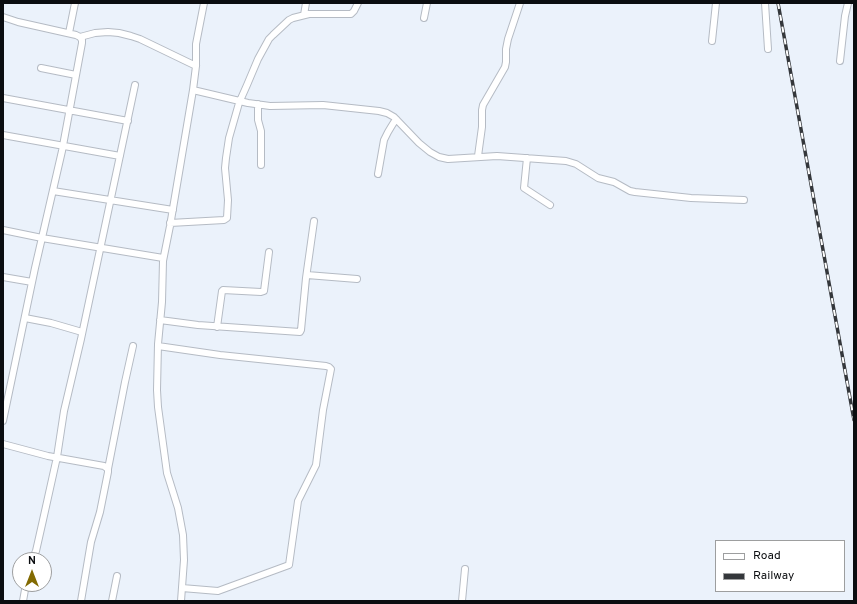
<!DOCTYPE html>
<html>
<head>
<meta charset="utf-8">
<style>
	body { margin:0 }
	#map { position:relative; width:857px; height:604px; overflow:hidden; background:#ebf2fb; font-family:Overpass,sans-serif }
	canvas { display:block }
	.frame { position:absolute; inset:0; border:4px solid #0b0d10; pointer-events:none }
	.legend { position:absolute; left:715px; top:540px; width:130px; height:52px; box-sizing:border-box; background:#fff; border:1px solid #9d9e9f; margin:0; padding:5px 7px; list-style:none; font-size:12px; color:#0b0d10 }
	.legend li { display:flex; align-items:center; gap:8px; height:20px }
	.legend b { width:20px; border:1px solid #9d9e9f }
	.north { position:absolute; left:12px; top:552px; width:40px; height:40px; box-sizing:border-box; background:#fff; border:1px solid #9d9e9f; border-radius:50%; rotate:0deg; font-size:11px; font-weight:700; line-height:16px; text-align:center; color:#0b0d10 }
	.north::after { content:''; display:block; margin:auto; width:14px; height:18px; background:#826a02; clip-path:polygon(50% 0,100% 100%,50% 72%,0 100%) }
</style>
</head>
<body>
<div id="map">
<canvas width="857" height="604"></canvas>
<div class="frame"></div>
<ul class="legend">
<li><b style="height:5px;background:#fff"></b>Road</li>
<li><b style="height:5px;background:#34373b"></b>Railway</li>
</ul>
<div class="north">N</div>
</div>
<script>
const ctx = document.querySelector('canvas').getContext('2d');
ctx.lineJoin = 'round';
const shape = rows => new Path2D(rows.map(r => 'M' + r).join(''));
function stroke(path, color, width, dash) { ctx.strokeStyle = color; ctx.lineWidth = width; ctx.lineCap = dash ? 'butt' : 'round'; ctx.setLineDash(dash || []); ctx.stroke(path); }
const street = shape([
	[765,3,768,49],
	[304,15,306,3],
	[3,17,18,22,76,35,80,37,82,40,82,43,62,151,35,268,3,421],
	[424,18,427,3],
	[69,33,75,3],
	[80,37,95,33,108,32,119,33,131,36,140,39,196,66],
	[712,41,716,3],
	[840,61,845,16,848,3],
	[41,68,76,75],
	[193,90,248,103,270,106,323,105,379,111,387,113,394,117,419,143,430,152,439,157,448,159,497,156,566,161,576,164,598,178,614,182,630,191,635,192,691,198,744,200],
	[3,98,128,121],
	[258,104,258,120,261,131,261,165],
	[3,135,120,156],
	[478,156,482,127,482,110,483,105,505,67,506,62,506,49,508,39,520,3],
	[527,158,524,188,550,205],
	[378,174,384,140,388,132,391,127,396,119],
	[53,191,173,210],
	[170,223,224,220,227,218,228,200,225,168,226,158,229,138,239,103,247,85,258,59,269,39,273,35,289,20,293,18,309,14,351,14,354,11,358,3],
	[3,230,42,238,163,258],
	[307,275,357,279],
	[3,277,32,282],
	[25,318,51,323,82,332],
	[160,320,198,325,300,332,301,330,306,278,314,221],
	[217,327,222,291,223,290,261,292,264,291,269,252],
	[158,346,220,355,326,366,329,367,331,369,323,410,316,465,298,501,289,565,218,591,182,588],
	[3,444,48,456,104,466,108,469,108,472,100,512,91,542,81,601],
	[108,469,125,382,133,346],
	[32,560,36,551,43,520,57,457,64,411,81,339,135,85],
	[23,601,26,584],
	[112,601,117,576],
	[181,601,184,560,183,535,178,508,167,473,158,407,157,390,158,344,162,302,163,261,170,226,193,90,196,66,196,44,204,3],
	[462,601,465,569]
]);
const rail = shape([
	[778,3,854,420]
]);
stroke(street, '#b5bbc4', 8);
stroke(street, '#fff', 6);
stroke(rail, '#34373b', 3.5);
stroke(rail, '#fff', 2, [6]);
</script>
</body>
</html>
